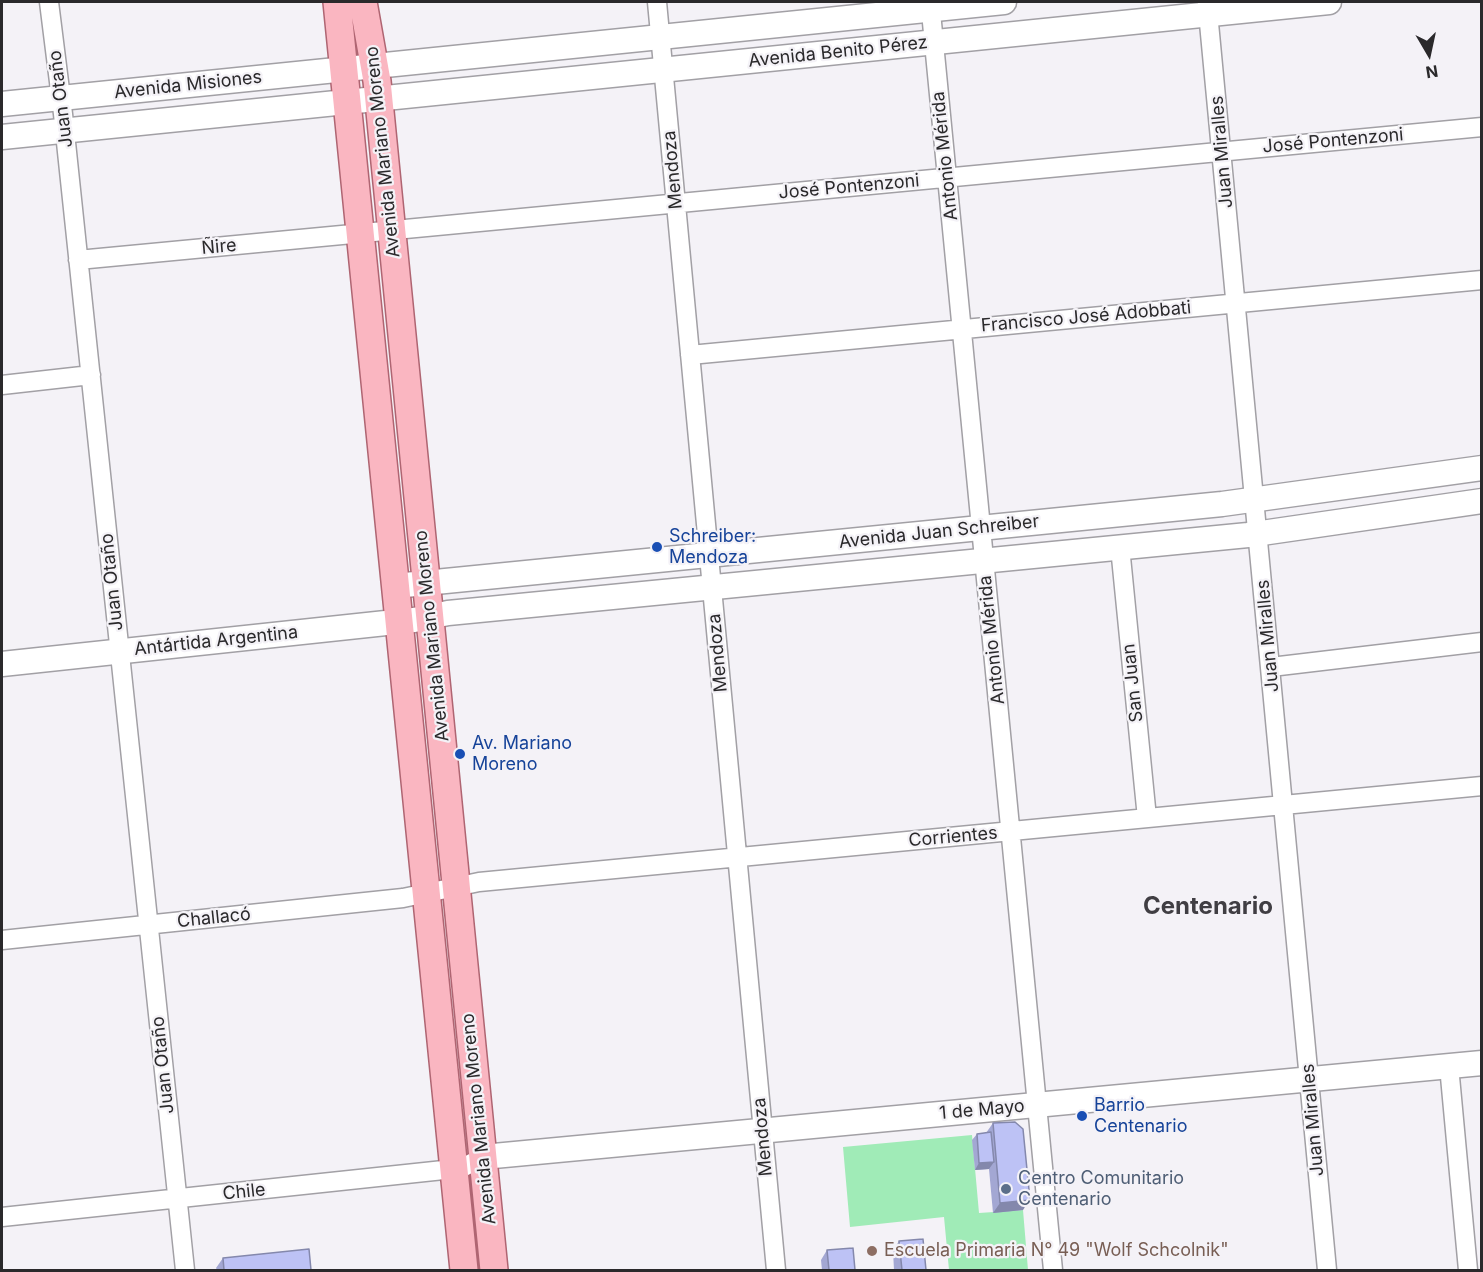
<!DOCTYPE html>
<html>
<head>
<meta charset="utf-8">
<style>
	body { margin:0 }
	#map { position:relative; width:1483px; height:1272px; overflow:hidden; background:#f4f2f7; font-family:Inter,sans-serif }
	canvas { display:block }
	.frame { position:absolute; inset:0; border:3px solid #2a292b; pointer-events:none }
	.north { position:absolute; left:1399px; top:24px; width:60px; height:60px; -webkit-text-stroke:4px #f4f2f7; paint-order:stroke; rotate:171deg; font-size:16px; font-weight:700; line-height:24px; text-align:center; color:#2a292b }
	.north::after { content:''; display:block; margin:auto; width:21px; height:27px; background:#2a292b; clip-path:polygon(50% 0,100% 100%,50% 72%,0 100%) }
</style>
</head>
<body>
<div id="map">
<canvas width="1483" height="1272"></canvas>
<div class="frame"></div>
<div class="north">N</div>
</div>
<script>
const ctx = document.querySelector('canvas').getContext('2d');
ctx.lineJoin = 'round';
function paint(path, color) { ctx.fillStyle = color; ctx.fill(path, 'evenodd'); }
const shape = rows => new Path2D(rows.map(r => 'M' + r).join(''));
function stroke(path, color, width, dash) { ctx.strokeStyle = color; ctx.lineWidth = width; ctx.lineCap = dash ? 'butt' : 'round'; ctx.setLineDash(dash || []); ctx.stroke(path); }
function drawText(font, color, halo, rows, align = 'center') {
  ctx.font = font + ' Inter,sans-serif'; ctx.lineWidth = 4.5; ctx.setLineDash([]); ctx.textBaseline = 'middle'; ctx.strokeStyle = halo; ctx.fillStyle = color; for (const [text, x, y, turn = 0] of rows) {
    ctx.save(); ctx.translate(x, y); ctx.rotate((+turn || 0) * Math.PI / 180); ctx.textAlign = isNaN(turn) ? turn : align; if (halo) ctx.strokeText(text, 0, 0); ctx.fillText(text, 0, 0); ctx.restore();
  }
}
const green = shape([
	[972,1135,979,1213,1023,1210,1028,1270,949,1270,944,1217,850,1227,843,1147]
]);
const street = shape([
	[49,2,63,114,185,1270],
	[657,2,776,1270],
	[930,2,1053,1270],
	[1207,2,1327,1270],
	[78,260,1482,127],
	[690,355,1482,280],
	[2,385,91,375],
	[1120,547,1147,818],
	[1271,667,1482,642],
	[2,940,403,898,479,882,1482,786],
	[1449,1066,1468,1270],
	[2,1217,453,1169,462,1168,483,1157]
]);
const secondary = shape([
	[2,104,1004,2],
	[2,137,1329,2],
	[395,586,1222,504,1482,468],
	[2,664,414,620,448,613,1248,535,1482,501],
	[483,1157,1482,1063]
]);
const primary = shape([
	[337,2,464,1270],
	[363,2,377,81,494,1270]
]);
const wall = shape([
	[993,1123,1023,1210,993,1213,989,1169,975,1170,972,1140,977,1134,986,1133],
	[899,1241,926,1270,894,1270,893,1251],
	[827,1250,855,1270,822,1270,821,1260],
	[223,1258,311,1270,217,1270,216,1268]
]);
const shadedWall = shape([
	[994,1162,989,1169,975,1170,979,1163],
	[1030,1200,1023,1210,993,1213,1000,1203]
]);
const building = shape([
	[1015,1122,1023,1129,1030,1200,1000,1203,993,1123,1015,1122],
	[991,1132,994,1162,979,1163,977,1134,991,1132],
	[923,1239,926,1270,902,1270,899,1241,923,1239],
	[853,1248,855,1270,829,1270,827,1250,853,1248],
	[309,1249,311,1270,224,1270,223,1258,309,1249]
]);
const markers = [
	[657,547,6,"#1a4fb4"],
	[460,754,6,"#1a4fb4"],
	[1082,1116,6,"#1a4fb4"],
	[1006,1189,6,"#5c6f8a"],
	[872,1251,6,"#8d6e63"]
];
const streetNames = [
	["Avenida Benito Pérez",838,52,-6],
	["Avenida Misiones",188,85,-6],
	["Juan Otaño",61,99,-97],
	["José Pontenzoni",1333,141,-5],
	["Avenida Mariano Moreno",383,152,-96],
	["Juan Miralles",1222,152,-95],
	["Antonio Mérida",945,156,-96],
	["Mendoza",673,170,-95],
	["José Pontenzoni",849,187,-5],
	["Ñire",219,247,-5],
	["Francisco José Adobbati",1086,317,-5],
	["Avenida Juan Schreiber",939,532,-6],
	["Juan Otaño",112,582,-96],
	["Avenida Mariano Moreno",432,636,-96],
	["Juan Miralles",1268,636,-95],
	["Antonio Mérida",992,640,-96],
	["Antártida Argentina",216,641,-6],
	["Mendoza",718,653,-95],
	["San Juan",1133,683,-96],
	["Corrientes",953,837,-5],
	["Challacó",214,918,-6],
	["Juan Otaño",163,1065,-96],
	["1 de Mayo",982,1110,-5],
	["Avenida Mariano Moreno",479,1119,-96],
	["Juan Miralles",1313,1120,-95],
	["Mendoza",763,1137,-95],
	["Chile",244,1192,-6]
];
const transitNames = [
	["Schreiber:",669,537],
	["Mendoza",669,558],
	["Av. Mariano",472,744],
	["Moreno",472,765],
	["Barrio",1094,1106],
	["Centenario",1094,1127]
];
const serviceNames = [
	["Centro Comunitario",1018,1179],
	["Centenario",1018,1200]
];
const educationNames = [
	["Escuela Primaria N° 49 \"Wolf Schcolnik\"",884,1251]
];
const districtNames = [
	["Centenario",1208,907]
];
paint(green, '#a0ebb7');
stroke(street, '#a2a0a5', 21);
stroke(secondary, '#a2a0a5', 27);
stroke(primary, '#af6572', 30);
stroke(street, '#fff', 18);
stroke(secondary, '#fff', 24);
stroke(primary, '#fab6c1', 27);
paint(wall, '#a3a7d3');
paint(shadedWall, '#8488ac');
paint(building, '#bdc2f5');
stroke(building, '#8488ac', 1.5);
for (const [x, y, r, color] of markers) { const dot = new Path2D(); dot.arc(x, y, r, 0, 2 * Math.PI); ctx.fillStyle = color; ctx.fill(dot); stroke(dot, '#f4f2f7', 2); }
drawText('18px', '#2a292b', '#f4f2f7', streetNames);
drawText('18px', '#164399', '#f4f2f7', transitNames, 'left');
drawText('18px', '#4e5e75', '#f4f2f7', serviceNames, 'left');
drawText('18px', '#785e54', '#f4f2f7', educationNames, 'left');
drawText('bold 24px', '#403e43', '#f4f2f7', districtNames);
</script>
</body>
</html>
